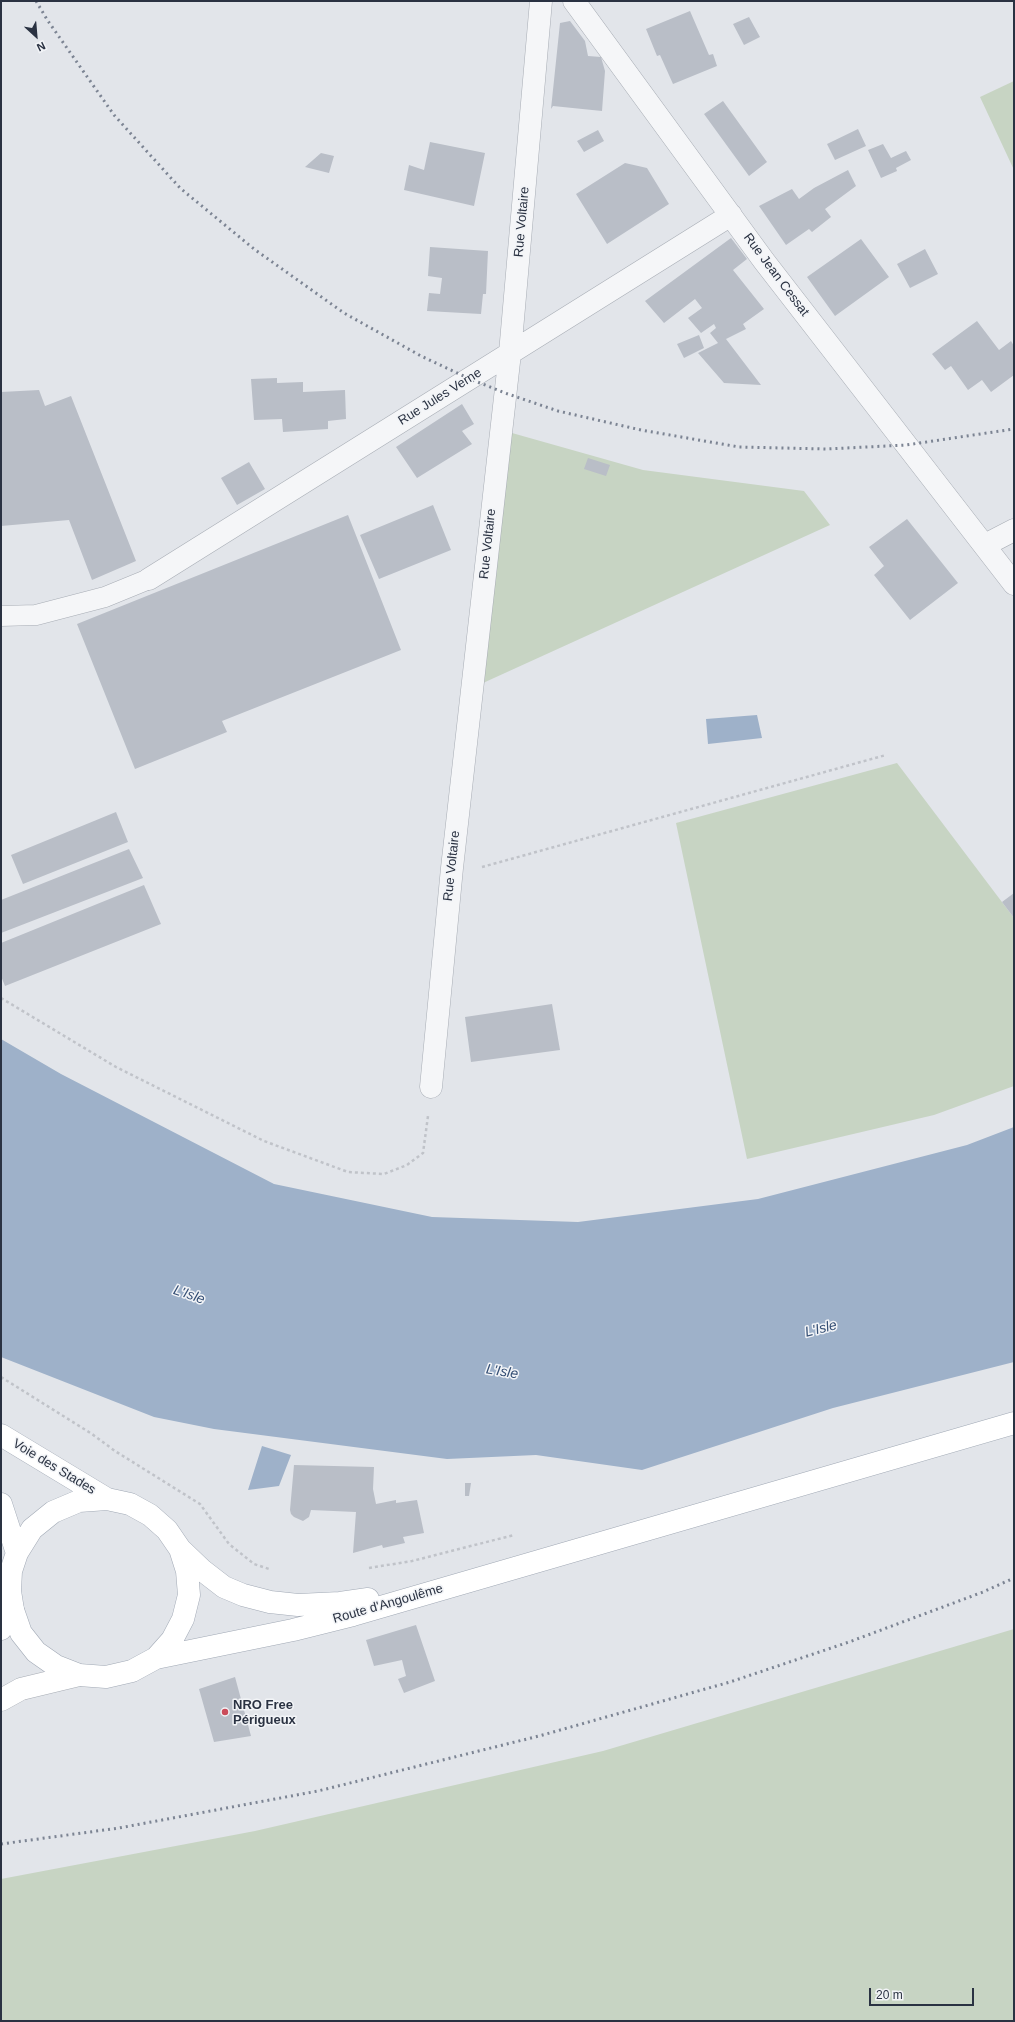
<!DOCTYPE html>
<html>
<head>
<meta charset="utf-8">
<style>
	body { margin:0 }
	#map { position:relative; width:1015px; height:2022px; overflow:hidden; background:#e2e5ea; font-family:Arial,sans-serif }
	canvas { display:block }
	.frame { position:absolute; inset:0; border:2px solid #2a3242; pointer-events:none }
	.north { position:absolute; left:16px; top:16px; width:40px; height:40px; -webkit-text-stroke:3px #f2f4f7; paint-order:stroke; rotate:154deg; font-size:11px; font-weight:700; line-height:16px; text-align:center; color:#2a3242 }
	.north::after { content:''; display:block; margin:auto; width:14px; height:18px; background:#2a3242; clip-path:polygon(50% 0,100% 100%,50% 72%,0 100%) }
	.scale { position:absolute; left:869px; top:1988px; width:105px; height:18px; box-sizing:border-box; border:2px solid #2a3242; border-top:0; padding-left:5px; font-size:12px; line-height:14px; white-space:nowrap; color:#2a3242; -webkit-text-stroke:3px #f2f4f7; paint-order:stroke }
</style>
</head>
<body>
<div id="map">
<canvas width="1015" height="2022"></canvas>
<div class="frame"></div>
<div class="north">N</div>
<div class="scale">20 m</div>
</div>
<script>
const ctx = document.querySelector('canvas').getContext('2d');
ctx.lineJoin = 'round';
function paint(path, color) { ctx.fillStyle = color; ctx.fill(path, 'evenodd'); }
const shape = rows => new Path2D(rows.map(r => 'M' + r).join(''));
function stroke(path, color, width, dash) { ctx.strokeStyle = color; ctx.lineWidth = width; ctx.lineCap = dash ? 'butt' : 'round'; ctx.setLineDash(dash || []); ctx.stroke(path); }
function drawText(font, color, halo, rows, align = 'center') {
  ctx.font = font + ' Arial,sans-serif'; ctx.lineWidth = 3; ctx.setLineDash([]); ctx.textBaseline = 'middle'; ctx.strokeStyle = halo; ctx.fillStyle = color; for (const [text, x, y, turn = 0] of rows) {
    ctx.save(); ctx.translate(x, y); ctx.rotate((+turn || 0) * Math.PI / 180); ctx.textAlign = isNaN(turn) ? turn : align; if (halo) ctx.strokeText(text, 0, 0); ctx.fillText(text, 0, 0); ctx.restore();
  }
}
const green = shape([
	[1014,81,1014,170,980,97],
	[512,433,643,470,804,491,830,525,483,683],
	[897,763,1014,918,1014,1086,934,1115,747,1159,676,823],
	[1014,1629,1014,2021,1,2021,1,1879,255,1831,603,1751]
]);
const water = shape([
	[757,715,762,738,708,744,706,719],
	[1,1039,61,1074,274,1184,432,1217,578,1222,758,1199,967,1145,1014,1127,1014,1362,833,1408,642,1470,536,1455,447,1459,214,1429,154,1417,1,1357],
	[262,1446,291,1455,279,1486,248,1490]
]);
const building = shape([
	[690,11,709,55,713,54,717,66,673,84,660,55,657,56,646,29],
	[749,17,760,37,744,45,733,24],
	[570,21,585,41,588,56,601,57,605,71,602,111,553,106,551,109,560,23],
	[723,101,767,162,749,176,704,114],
	[858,129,866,146,835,160,827,144],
	[598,130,604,141,584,152,577,141],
	[430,142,485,153,474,206,404,190,409,165,424,170],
	[883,144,891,158,906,151,911,160,896,168,897,171,881,178,868,150],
	[321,153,334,156,329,173,305,167],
	[625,163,647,168,669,204,607,244,576,194],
	[848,170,856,186,825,209,831,217,812,232,809,229,786,245,759,206,792,189,799,199,814,188],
	[731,238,747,259,733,270,764,309,743,324,746,329,726,339,761,385,724,383,698,353,718,343,710,333,716,328,714,324,701,333,688,318,702,308,695,299,664,323,645,301],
	[861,239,889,277,835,316,807,277],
	[430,247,488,251,486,294,483,294,481,314,427,311,429,293,440,294,442,278,428,276],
	[925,249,938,274,910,288,897,264],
	[977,321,999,350,1011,341,1014,346,1014,375,991,392,982,380,968,390,951,366,945,370,932,354],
	[699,335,704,348,684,358,677,344],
	[277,378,277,383,303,382,303,392,345,390,346,419,328,421,328,429,283,432,282,419,254,420,251,379],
	[39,390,45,406,71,396,136,561,92,580,69,520,1,526,1,392],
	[462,404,474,424,462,431,472,444,417,478,396,447],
	[588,458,610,465,606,476,584,469],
	[249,462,265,489,237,505,221,478],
	[433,505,451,550,379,579,360,535],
	[348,515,401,650,222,721,227,732,135,769,77,624],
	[907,519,958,583,910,620,874,575,884,566,869,547],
	[116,812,128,842,23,884,11,855],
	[129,849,143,878,1,933,1,900],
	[144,885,161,924,5,986,1,976,1,943],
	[1014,893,1014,918,1002,902],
	[552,1004,560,1050,471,1062,465,1017],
	[294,1465,374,1467,373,1489,376,1504,396,1500,396,1503,417,1500,424,1533,403,1537,405,1543,383,1548,382,1545,353,1553,356,1512,311,1510,309,1517,303,1521,294,1517,291,1514,290,1510],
	[465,1483,471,1483,469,1496,465,1496],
	[416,1625,435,1681,404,1693,398,1679,406,1676,402,1660,374,1666,366,1640],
	[235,1677,251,1736,214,1742,199,1689]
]);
const path = shape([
	[482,867,886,755],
	[1,998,116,1067,264,1141,348,1172,384,1174,407,1165,423,1153,428,1116],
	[1,1377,92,1434,115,1451,200,1504,229,1544,254,1564,269,1569],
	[369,1568,412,1561,514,1535]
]);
const lane = shape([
	[1,616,36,615,105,597,149,579]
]);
const street = shape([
	[574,1,764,261,1014,584],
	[985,545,1014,530],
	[149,579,731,215],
	[431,1087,452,868,510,353,541,1]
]);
const secondary = shape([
	[1,1629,13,1610],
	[1,1700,21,1689,79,1675]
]);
const primary = shape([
	[1,1435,107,1499],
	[1,1504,17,1553],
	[180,1549,187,1571,189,1595,183,1619,172,1640,156,1658,132,1671,106,1677,79,1675,56,1666,36,1652,21,1633,13,1610,10,1591,11,1571,17,1553,32,1529,53,1512,79,1501,107,1499,130,1504,150,1515,167,1530,180,1549,202,1570,224,1587,243,1595,270,1602,298,1605,340,1603,368,1599],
	[156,1658,293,1630,353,1615,1014,1423]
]);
const rail = shape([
	[36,1,48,21,114,115,180,188,254,249,344,313,421,356,470,379,505,393,558,411,641,430,739,447,826,449,906,445,1014,429],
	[1,1844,119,1828,318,1791,539,1736,730,1682,849,1642,983,1592,1014,1578]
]);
const markers = [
	[225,1712,4,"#cb4b59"]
];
const streetNames = [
	["Rue Voltaire",522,222,-85],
	["Rue Jean Cessat",776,275,53],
	["Rue Jules Verne",440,397,-32],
	["Rue Voltaire",488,544,-84],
	["Rue Voltaire",452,866,-84],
	["Voie des Stades",54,1467,31],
	["Route d'Angoulême",388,1604,-16]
];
const poiNames = [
	["NRO Free",233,1705],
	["Périgueux",233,1720]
];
const waterNames = [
	["L'Isle",189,1295,19],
	["L'Isle",821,1329,-14],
	["L'Isle",502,1372,9]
];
paint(green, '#c7d4c3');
paint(water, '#9eb1c9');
paint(building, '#b9bec7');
stroke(lane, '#a7acb4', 21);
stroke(street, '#a7acb4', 23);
stroke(secondary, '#a7acb4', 23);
stroke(primary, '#a1a9b5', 23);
stroke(path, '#c0c3c9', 2.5, [3, 3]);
stroke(lane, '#f5f6f8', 20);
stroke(street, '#f5f6f8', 22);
stroke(secondary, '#fff', 22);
stroke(primary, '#fff', 22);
stroke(rail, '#7c8493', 3, [2, 4]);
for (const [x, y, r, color] of markers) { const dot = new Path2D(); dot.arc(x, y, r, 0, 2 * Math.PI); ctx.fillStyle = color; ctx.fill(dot); stroke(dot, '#f2f4f7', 1.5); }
drawText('13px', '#2a3242', '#f2f4f7', streetNames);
drawText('bold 13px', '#2a3242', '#f2f4f7', poiNames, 'left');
drawText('italic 14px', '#354f75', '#f2f4f7', waterNames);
</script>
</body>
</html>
